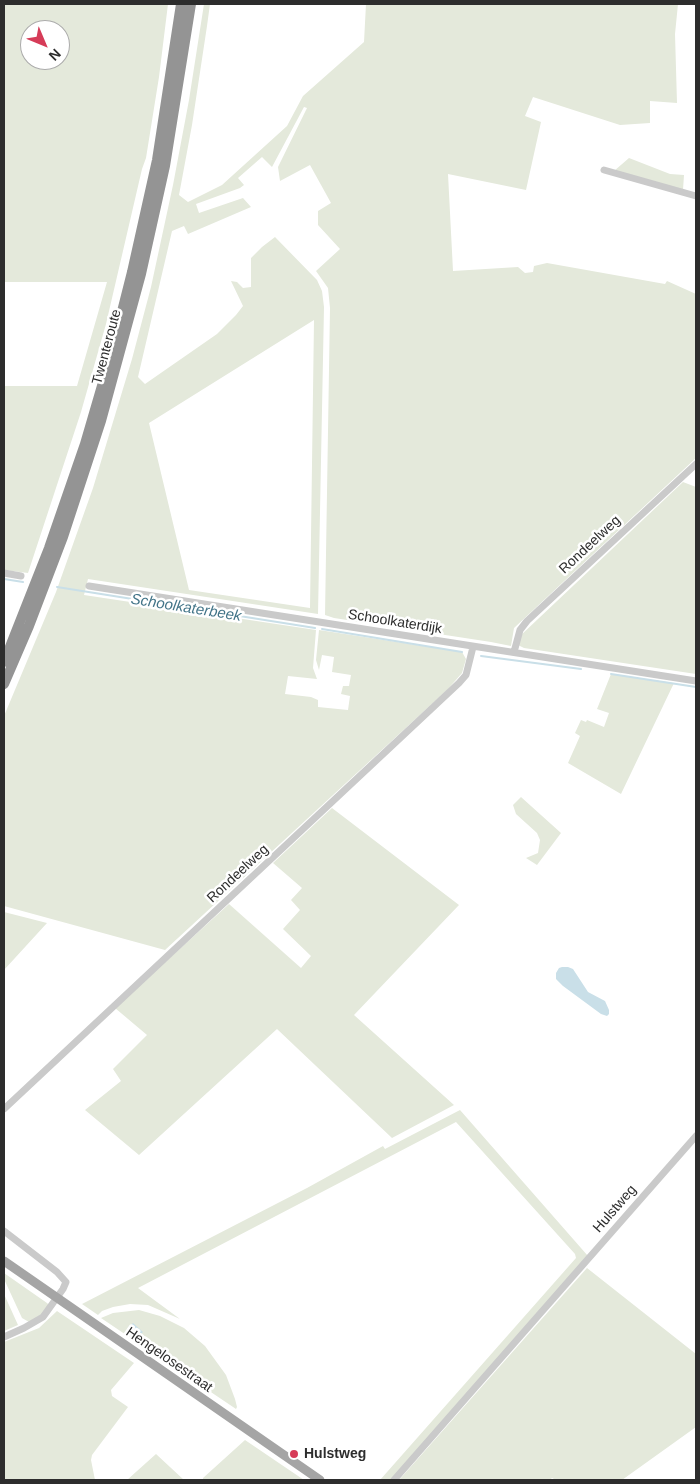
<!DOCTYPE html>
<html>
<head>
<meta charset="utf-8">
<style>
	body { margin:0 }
	#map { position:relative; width:700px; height:1484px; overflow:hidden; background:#fff; font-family:Helvetica,sans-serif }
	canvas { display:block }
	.frame { position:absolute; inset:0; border:5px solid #2d2d2d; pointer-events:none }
	.north { position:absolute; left:20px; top:20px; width:50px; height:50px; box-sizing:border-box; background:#fff; border:1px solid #ababab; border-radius:50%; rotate:135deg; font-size:14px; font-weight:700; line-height:20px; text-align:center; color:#2d2d2d }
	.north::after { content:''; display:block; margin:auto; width:18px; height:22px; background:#d63c58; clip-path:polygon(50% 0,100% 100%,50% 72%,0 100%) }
</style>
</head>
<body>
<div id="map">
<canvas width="700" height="1484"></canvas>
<div class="frame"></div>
<div class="north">N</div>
</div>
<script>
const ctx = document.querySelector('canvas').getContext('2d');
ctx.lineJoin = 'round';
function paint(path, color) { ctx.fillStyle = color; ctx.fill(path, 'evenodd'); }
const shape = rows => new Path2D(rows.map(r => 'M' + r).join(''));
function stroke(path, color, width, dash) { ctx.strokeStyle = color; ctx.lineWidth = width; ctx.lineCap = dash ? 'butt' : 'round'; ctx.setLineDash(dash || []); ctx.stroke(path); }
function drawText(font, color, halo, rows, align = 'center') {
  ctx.font = font + ' Helvetica,sans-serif'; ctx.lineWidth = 5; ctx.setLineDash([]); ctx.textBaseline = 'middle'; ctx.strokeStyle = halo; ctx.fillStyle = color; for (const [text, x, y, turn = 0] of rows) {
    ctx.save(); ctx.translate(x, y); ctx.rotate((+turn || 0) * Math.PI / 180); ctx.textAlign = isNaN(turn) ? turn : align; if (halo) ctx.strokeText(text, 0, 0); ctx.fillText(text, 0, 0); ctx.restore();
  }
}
const green = shape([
	[4,4,168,4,159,77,146,158,142,169,106,324,81,412,28,573,4,570,4,373,5,386,77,386,107,282,4,282],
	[30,30,60,30,60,60,30,60],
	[204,4,210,4,207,26,192,125,179,195,188,202,222,185,287,126,303,96,364,42,366,4,678,4,675,34,677,103,650,101,650,123,620,125,533,97,525,116,541,122,526,190,448,174,453,271,518,267,525,273,533,272,534,266,547,263,665,284,667,281,696,294,696,458,514,628,511,646,491,642,334,618,325,615,330,308,328,288,316,271,340,249,318,225,318,211,331,203,310,165,280,181,278,167,307,108,304,107,272,167,262,157,238,178,244,185,240,188,196,204,199,213,243,198,251,207,188,234,184,226,172,231,138,377,145,384,217,334,236,315,243,306,231,281,237,282,243,288,251,287,251,258,262,247,275,237,317,280,322,291,324,307,318,614,88,579,84,595,316,630,313,668,317,679,288,676,285,694,311,697,318,700,318,707,348,710,350,696,341,694,343,686,349,686,351,675,332,672,334,657,322,655,319,670,316,660,319,630,462,652,466,659,462,673,448,689,165,950,4,906,4,716,56,592,93,488,132,359,151,287,173,185,189,100],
	[314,320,310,608,189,590,149,423],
	[629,158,670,174,684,175,683,190,614,171],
	[683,482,696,487,696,674,524,648,518,645,520,636],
	[611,674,674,683,621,794,568,763,580,736,575,733,581,720,586,722,587,720,604,727,609,713,597,709],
	[521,797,561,833,537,865,526,858,538,853,540,840,537,833,516,814,513,805],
	[332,808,459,905,354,1015,454,1105,392,1138,277,1029,139,1155,85,1110,121,1081,113,1069,147,1035,115,1008,229,904,301,968,311,956,283,929,300,910,291,900,302,888,273,863],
	[4,912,47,923,4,970],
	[460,1110,588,1256,391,1480,380,1480,576,1258,575,1254,456,1122,138,1288,180,1319,148,1305,130,1304,113,1307,102,1311,98,1315,82,1304,307,1188,383,1146,385,1149],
	[587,1268,696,1354,696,1427,622,1480,556,1480,552,1478,550,1480,399,1480],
	[4,1273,47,1303,49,1305,44,1313,29,1322,22,1318,4,1279],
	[4,1294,18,1325,4,1331],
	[139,1310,160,1316,184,1328,205,1346,226,1375,235,1399,237,1407,236,1409,101,1318,113,1313],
	[57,1311,134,1363,111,1390,112,1396,128,1407,92,1455,91,1460,95,1480,4,1480,4,1342,39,1328],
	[245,1440,304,1480,203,1480,203,1478],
	[156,1454,184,1480,127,1480]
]);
const water = shape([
	[562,967,568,967,573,969,588,992,605,1001,609,1010,609,1014,607,1016,601,1014,563,986,556,979,556,973,559,968],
	[133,1323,143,1332,138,1337,132,1335,128,1331,128,1327]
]);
const stream = shape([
	[4,579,23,582],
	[57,587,315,628],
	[322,629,462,652],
	[481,656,581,669],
	[611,674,696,687]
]);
const minor = shape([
	[604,170,696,196],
	[4,573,21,576],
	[89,586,696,681],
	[514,652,520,630,527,621,696,464],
	[4,1109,459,683,466,675,473,647],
	[4,1231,57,1272,66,1282,63,1289,43,1317,24,1328,4,1337],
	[394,1480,696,1136]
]);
const major = shape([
	[4,1261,320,1480]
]);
const highway = shape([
	[4,662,49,548,85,444,111,355,132,272,157,160,181,4],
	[4,684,29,626,63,537,101,421,119,355,141,274,165,166,191,4]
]);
const markers = [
	[294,1454,5,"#d63c58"]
];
const streetNames = [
	["Twenteroute",107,347,-75],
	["Rondeelweg",590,545,-43],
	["Schoolkaterdijk",395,622,9],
	["Rondeelweg",238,874,-43],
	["Hulstweg",615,1209,-49],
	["Hengelosestraat",169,1360,35]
];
const poiNames = [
	["Hulstweg",304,1454]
];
const waterNames = [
	["Schoolkaterbeek",186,608,9]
];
paint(green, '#e4e9db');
paint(water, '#c9dfe8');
stroke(stream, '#c9dfe8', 2);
stroke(minor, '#cacaca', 7);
stroke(major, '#a5a5a5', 9);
stroke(highway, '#949494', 10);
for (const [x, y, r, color] of markers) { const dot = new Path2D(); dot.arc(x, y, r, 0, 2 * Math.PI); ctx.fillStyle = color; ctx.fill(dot); stroke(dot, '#fff', 2); }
drawText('14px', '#2d2d2d', '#fff', streetNames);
drawText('bold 14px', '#2d2d2d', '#fff', poiNames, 'left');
drawText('italic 15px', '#427488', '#fff', waterNames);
</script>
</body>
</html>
